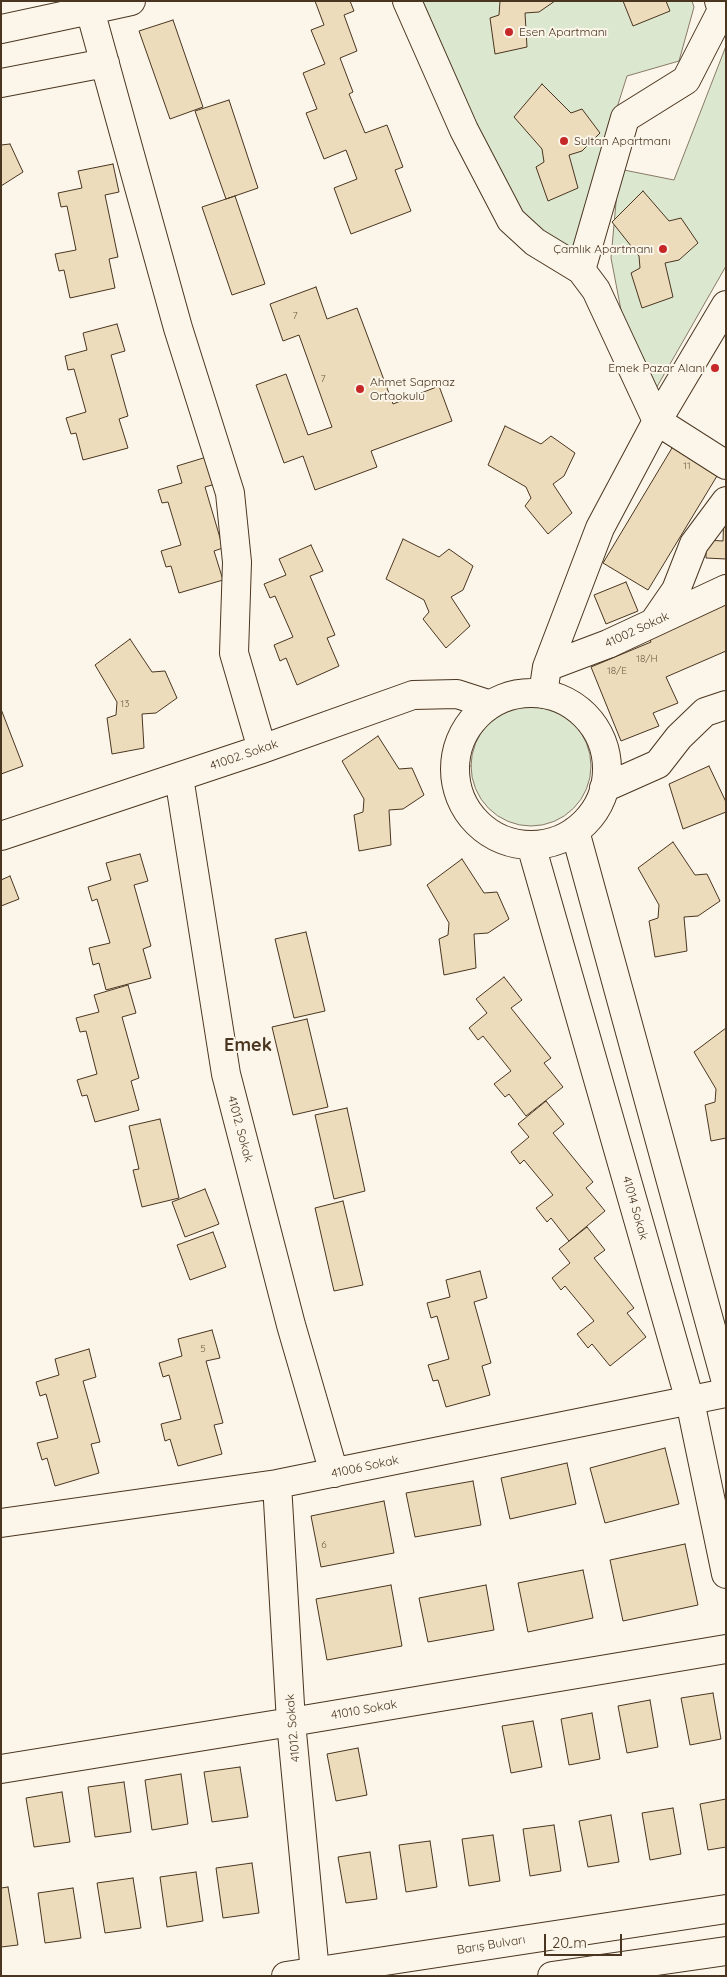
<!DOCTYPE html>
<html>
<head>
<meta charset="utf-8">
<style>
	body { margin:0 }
	#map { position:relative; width:727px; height:1977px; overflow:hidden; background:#fbf6e9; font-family:Quicksand,sans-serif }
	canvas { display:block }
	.frame { position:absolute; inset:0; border:2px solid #4a3520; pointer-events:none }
	.scale { position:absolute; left:544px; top:1934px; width:78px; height:22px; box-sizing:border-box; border:2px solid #4a3520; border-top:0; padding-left:6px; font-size:15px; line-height:18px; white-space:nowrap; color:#4a3520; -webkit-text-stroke:4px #fbf6e9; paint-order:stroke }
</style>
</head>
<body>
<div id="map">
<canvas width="727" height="1977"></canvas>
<div class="frame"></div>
<div class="scale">20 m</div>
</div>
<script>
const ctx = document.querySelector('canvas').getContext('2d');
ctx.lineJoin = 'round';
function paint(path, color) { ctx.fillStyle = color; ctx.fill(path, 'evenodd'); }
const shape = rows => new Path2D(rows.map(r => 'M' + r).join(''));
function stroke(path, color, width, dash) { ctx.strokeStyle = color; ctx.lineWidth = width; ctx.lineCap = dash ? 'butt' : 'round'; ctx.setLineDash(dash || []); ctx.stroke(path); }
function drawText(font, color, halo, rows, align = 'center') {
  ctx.font = font + ' Quicksand,sans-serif'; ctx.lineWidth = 4; ctx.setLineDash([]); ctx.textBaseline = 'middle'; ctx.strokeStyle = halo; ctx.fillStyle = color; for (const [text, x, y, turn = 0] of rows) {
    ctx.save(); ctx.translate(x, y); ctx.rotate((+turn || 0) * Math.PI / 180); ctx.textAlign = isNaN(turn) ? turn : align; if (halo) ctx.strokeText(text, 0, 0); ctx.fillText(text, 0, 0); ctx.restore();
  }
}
const green = shape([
	[421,1,692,1,694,7,679,61,627,76,596,174,578,259,533,230,474,133,421,1],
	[726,46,726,266,650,399,626,336,611,258,619,169,674,180,726,46],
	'471 766a60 60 0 1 1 120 0a60 60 0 1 1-120 0Z'
]);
const building = shape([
	[315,1,350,1,354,11,344,15,357,51,340,58,353,92,349,94,365,133,387,125,403,167,395,170,411,211,351,234,334,188,357,179,346,150,324,159,306,113,317,109,303,73,325,64,311,30,324,25,315,1],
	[555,1,539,12,525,13,527,47,495,54,490,18,499,15,500,1,555,1],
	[623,1,666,1,670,11,633,26,623,1],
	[173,20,203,107,170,119,139,31,173,20],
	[542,84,571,113,582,109,600,133,582,151,569,155,578,188,548,201,536,167,544,162,542,149,514,117,542,84],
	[229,100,258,188,226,199,195,111,229,100],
	[10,144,23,172,1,186,1,145,10,144],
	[113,164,119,192,105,195,118,257,109,259,115,288,70,298,64,270,59,271,55,254,76,250,67,206,61,207,58,193,82,188,78,171,113,164],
	[643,191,669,221,681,218,698,243,679,260,665,263,673,297,642,308,631,273,640,268,639,256,612,222,643,191],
	[235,196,265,284,232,295,202,207,235,196],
	[316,287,327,319,357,308,393,404,439,386,452,421,371,451,377,467,315,490,303,456,284,463,256,385,286,374,308,435,332,427,299,335,283,341,270,304,316,287],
	[117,324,125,351,111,355,128,416,119,419,128,448,83,460,76,433,71,434,66,418,86,412,74,369,68,370,65,356,87,350,83,333,117,324],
	[505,426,541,444,551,436,575,453,564,476,553,484,572,513,548,534,525,506,531,498,526,487,488,465,505,426],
	[675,443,720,471,648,590,603,563,675,443],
	[210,456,219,483,205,487,223,548,214,551,223,580,179,593,171,566,166,567,161,551,181,545,168,502,162,503,158,490,182,483,177,466,210,456],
	[724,512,726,512,726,559,706,558,706,540,723,541,724,512],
	[403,539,439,557,449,549,473,566,463,590,451,597,470,626,446,648,423,619,429,612,424,600,386,579,403,539],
	[311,545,323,571,310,576,335,635,327,638,339,666,297,685,286,658,280,661,274,645,293,637,275,596,270,598,264,584,286,575,279,559,311,545],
	[626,582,638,611,606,624,594,595,626,582],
	[726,603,726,651,666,677,678,703,653,713,659,726,621,741,591,667,651,642,649,636,726,603],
	[130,639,152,672,165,671,177,698,156,713,142,714,144,748,112,754,107,718,116,715,117,702,95,665,130,639],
	[1,709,23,766,1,774,1,709],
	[378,736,399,769,412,768,424,795,403,809,389,810,391,845,359,851,354,815,363,812,364,799,342,761,378,736],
	[709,766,726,802,726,812,683,829,669,784,709,766],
	[673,842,695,875,707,874,720,901,698,916,684,917,687,951,655,957,649,921,658,918,659,905,638,868,673,842],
	[140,854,148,881,134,885,151,946,143,949,151,978,106,990,99,963,93,965,89,948,110,943,97,899,92,901,88,887,111,880,106,863,140,854],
	[462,859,484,893,497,892,509,919,488,933,474,934,476,968,444,975,439,939,448,935,449,923,427,885,462,859],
	[10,876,19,899,1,906,1,880,10,876],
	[306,932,325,1011,294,1018,275,939,306,932],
	[504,977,522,1000,511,1008,551,1058,544,1063,563,1087,526,1116,509,1094,505,1097,494,1084,511,1071,483,1036,478,1040,469,1028,487,1013,476,999,504,977],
	[128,985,136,1013,122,1017,139,1078,131,1081,139,1110,95,1122,87,1095,82,1096,77,1080,97,1074,86,1031,80,1032,76,1018,99,1012,94,995,128,985],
	[307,1019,328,1107,293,1115,272,1027,307,1019],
	[726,1028,726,1138,711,1141,705,1105,715,1102,716,1089,694,1052,726,1028],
	[546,1101,564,1124,553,1133,593,1182,586,1188,605,1211,569,1241,551,1218,547,1222,536,1208,553,1195,524,1160,520,1164,511,1152,529,1137,518,1124,546,1101],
	[347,1108,365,1191,334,1199,315,1115,347,1108],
	[160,1119,179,1198,142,1207,133,1170,139,1169,129,1126,160,1119],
	[205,1189,219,1224,185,1237,172,1202,205,1189],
	[343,1201,363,1285,334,1291,315,1208,343,1201],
	[587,1227,605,1250,594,1258,634,1308,627,1313,646,1337,610,1366,592,1344,588,1348,577,1334,594,1321,565,1286,561,1290,552,1278,570,1263,559,1249,587,1227],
	[213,1232,226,1267,190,1280,177,1245,213,1232],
	[480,1271,487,1298,474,1302,491,1363,482,1366,490,1395,446,1407,438,1380,433,1381,428,1365,449,1359,437,1316,431,1318,427,1303,450,1297,446,1280,480,1271],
	[212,1330,220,1358,206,1361,223,1423,214,1425,222,1454,178,1466,170,1439,165,1441,161,1424,181,1419,169,1375,163,1377,159,1363,182,1356,178,1339,212,1330],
	[89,1349,96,1377,83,1381,100,1442,91,1444,99,1473,55,1486,47,1458,42,1460,37,1443,58,1438,46,1394,40,1396,36,1382,59,1375,55,1359,89,1349],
	[665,1448,679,1504,605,1523,590,1468,665,1448],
	[567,1463,576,1504,510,1519,501,1478,567,1463],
	[473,1481,481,1525,415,1537,406,1493,473,1481],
	[384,1501,394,1553,321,1567,311,1516,384,1501],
	[685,1544,698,1605,623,1621,610,1560,685,1544],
	[583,1570,593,1618,528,1632,518,1583,583,1570],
	[391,1585,402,1646,327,1660,316,1599,391,1585],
	[486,1585,494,1630,428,1642,419,1598,486,1585],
	[713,1693,721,1739,690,1745,681,1698,713,1693],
	[650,1700,658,1747,627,1753,618,1706,650,1700],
	[592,1713,600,1759,569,1765,561,1719,592,1713],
	[533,1721,542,1767,511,1773,502,1726,533,1721],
	[358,1748,367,1795,336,1801,327,1754,358,1748],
	[240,1767,248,1817,212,1822,204,1772,240,1767],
	[181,1774,188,1824,152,1830,145,1780,181,1774],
	[124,1782,131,1832,95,1837,88,1787,124,1782],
	[62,1792,70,1842,34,1847,26,1798,62,1792],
	[726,1799,726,1847,708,1850,700,1804,726,1799],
	[673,1808,681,1854,650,1860,642,1813,673,1808],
	[611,1815,619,1862,588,1867,579,1821,611,1815],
	[554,1825,561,1871,530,1876,523,1829,554,1825],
	[493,1835,500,1881,469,1886,462,1839,493,1835],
	[430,1841,437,1887,406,1892,399,1845,430,1841],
	[370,1852,377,1899,346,1903,338,1857,370,1852],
	[252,1863,259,1913,223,1918,216,1868,252,1863],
	[196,1872,203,1921,167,1927,160,1877,196,1872],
	[133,1878,141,1928,105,1933,97,1883,133,1878],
	[8,1887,18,1945,1,1947,1,1888,8,1887],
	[73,1888,81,1938,45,1943,38,1893,73,1888]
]);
const minor = shape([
	[407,1,464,130,511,220,535,242,581,270,596,290,657,421,726,465],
	[90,10,131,1],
	[1,29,90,10,178,328,230,493,237,562,234,653,262,749],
	[1,83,105,63],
	[581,270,625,118,686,80,722,10,719,1],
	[654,622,676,590,694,544,726,501],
	[547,667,608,644,726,589],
	'455 769a76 76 0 1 1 152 0a76 76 0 1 1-152 0Z',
	[543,694,547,667,600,528,657,421,726,305],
	[179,777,226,1074,291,1325,334,1473],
	[604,788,658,764,679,737,705,712,726,705],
	[575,831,726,1382],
	[1,836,262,749,413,695,457,694,488,704],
	[531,845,690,1401,726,1574],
	[277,1484,291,1722,315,1972],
	[1,1523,277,1484,726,1393],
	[1,1769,291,1722,726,1649]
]);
const major = shape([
	[286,1976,726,1909],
	[552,1976,726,1951]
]);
const markers = [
	[509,32,5,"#c62828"],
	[564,141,5,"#c62828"],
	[663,249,5,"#c62828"],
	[715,368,5,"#c62828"],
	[360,389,5,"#c62828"]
];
const numberNames = [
	["7",295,316],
	["7",323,379],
	["11",687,466],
	["18/H",647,659],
	["18/E",617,671],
	["13",125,704],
	["5",203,1349],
	["6",324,1545]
];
const poiNames = [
	["Esen Apartmanı",519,32],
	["Sultan Apartmanı",574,141],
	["Çamlık Apartmanı",653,249,"right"],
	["Emek Pazar Alanı",705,368,"right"],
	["Ahmet Sapmaz",370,382],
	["Ortaokulu",370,396]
];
const streetNames = [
	["41002 Sokak",637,630,-25],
	["41002. Sokak",244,755,-19],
	["41012. Sokak",240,1129,75],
	["41014 Sokak",635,1208,74],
	["41006 Sokak",365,1467,-12],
	["41010 Sokak",364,1710,-10],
	["41012. Sokak",293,1728,-95],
	["Barış Bulvarı",491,1945,-9]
];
const districtNames = [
	["Emek",248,1046]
];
paint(green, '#dce7d0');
stroke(green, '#887966', 1);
paint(building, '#ecdcbc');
stroke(building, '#4a3520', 1);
stroke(minor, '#4a3520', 30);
stroke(major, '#4a3520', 30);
stroke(minor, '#fbf6e9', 28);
stroke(major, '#fbf6e9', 28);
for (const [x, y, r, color] of markers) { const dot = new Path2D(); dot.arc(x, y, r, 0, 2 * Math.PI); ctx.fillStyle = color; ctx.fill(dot); stroke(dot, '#fbf6e9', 2); }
drawText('10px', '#725f47', null, numberNames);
drawText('12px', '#4a3520', '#fbf6e9', poiNames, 'left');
drawText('12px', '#4a3520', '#fbf6e9', streetNames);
drawText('bold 18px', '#4a3520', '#fbf6e9', districtNames);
</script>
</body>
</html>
